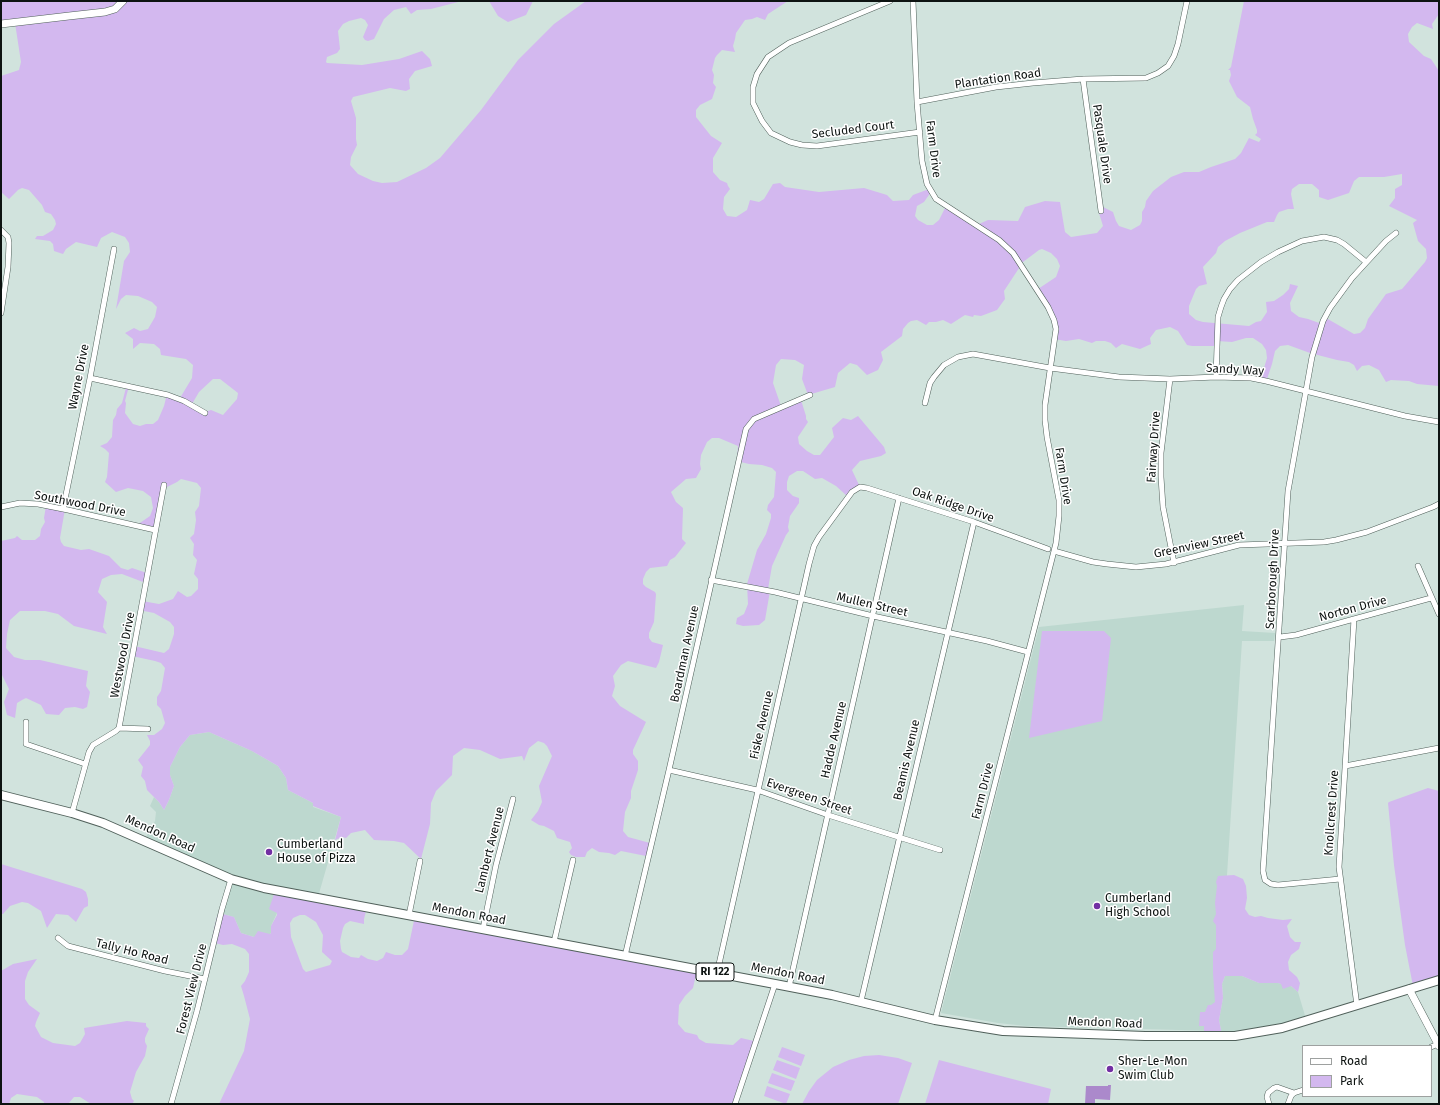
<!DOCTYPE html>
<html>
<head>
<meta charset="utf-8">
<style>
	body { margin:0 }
	#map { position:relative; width:1440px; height:1105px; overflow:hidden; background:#d1e3dd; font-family:"Fira Sans",sans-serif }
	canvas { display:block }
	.frame { position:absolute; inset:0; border:2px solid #0d1311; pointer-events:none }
	.legend { position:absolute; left:1302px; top:1045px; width:130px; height:52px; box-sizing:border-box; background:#fff; border:1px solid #9ea1a0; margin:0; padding:5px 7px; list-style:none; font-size:12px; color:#0d1311 }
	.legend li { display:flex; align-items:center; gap:8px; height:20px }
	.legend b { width:20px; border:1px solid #9ea1a0 }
</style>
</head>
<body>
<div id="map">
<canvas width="1440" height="1105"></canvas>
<div class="frame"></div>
<ul class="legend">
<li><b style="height:5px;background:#fff"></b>Road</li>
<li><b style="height:11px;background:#d3b8ef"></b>Park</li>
</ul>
</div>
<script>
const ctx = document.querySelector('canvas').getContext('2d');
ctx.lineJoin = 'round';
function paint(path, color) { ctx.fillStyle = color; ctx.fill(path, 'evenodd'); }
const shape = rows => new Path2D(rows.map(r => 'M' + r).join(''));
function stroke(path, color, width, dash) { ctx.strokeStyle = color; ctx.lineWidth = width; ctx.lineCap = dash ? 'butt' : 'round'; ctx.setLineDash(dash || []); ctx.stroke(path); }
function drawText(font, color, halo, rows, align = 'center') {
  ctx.font = font + ' "Fira Sans",sans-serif'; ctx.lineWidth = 3; ctx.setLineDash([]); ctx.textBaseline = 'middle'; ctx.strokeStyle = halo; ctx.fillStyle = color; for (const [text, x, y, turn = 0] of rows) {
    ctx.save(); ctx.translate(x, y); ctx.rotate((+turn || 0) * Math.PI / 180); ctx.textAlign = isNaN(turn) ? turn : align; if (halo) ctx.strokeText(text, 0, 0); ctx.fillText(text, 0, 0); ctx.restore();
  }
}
const built = shape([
	[1244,605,1242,631,1275,633,1274,641,1242,641,1217,1031,1026,1026,998,1023,941,1013,1039,627],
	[209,732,252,751,278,766,286,778,288,790,313,803,313,807,341,817,318,897,277,913,271,926,271,933,270,934,254,937,241,933,234,917,219,913,228,876,145,839,155,821,156,812,150,806,154,797,159,802,164,810,169,800,174,786,170,775,170,767,180,747,190,735],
	[1225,976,1242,976,1259,983,1278,983,1291,986,1298,992,1306,1019,1222,1035,1219,1020,1223,998,1222,984]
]);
const green = shape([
	[1,1,462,1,431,9,417,10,411,14,406,7,394,10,384,19,374,39,368,41,365,40,363,37,368,25,365,20,361,18,349,21,343,24,338,31,340,49,337,53,327,57,326,62,327,63,362,65,399,59,422,51,430,59,432,66,415,71,409,79,410,89,406,91,390,88,353,97,351,101,356,118,356,139,357,145,351,157,350,165,358,174,373,181,382,183,397,182,426,168,440,158,481,110,518,60,554,24,586,1,788,1,768,14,765,20,757,17,752,19,745,20,736,33,735,39,733,46,735,52,722,50,717,55,715,58,712,70,714,75,713,83,716,87,712,99,700,105,696,110,696,117,711,136,722,143,713,158,713,172,720,180,727,183,728,186,730,189,724,197,723,209,727,216,736,217,747,210,750,200,759,202,764,199,773,184,780,183,785,187,819,192,864,188,887,195,893,201,909,200,913,195,929,189,931,192,924,202,917,206,915,216,918,220,927,225,933,225,939,220,946,206,959,212,979,224,988,220,1018,221,1025,207,1045,201,1060,202,1065,232,1071,237,1097,233,1103,226,1099,213,1099,205,1113,212,1116,221,1119,226,1131,230,1140,225,1142,221,1142,212,1145,207,1146,201,1153,191,1171,177,1184,172,1199,172,1211,167,1235,159,1241,153,1249,138,1259,142,1261,139,1255,135,1257,133,1257,130,1253,119,1250,107,1237,97,1229,81,1231,75,1230,70,1228,70,1231,67,1244,1,1439,1,1439,14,1432,24,1433,29,1417,23,1412,27,1408,34,1409,42,1424,56,1431,59,1439,71,1439,386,1417,384,1409,381,1391,380,1386,382,1379,370,1369,365,1362,366,1357,371,1354,365,1349,362,1337,360,1310,353,1288,345,1280,346,1275,351,1272,364,1267,379,1261,378,1267,358,1266,350,1262,344,1253,338,1246,338,1232,342,1217,341,1215,346,1192,346,1187,345,1178,331,1170,327,1156,330,1150,338,1151,344,1140,349,1122,344,1116,348,1111,343,1105,341,1096,341,1092,343,1079,339,1066,341,1054,339,1053,324,1038,289,1056,277,1060,266,1057,259,1051,253,1042,249,1039,250,1023,262,1004,291,1005,299,997,310,981,316,974,315,973,317,965,315,951,324,943,320,936,322,929,322,926,325,917,320,911,321,908,323,903,329,902,336,881,352,883,360,878,370,867,375,857,365,850,363,838,373,835,387,808,395,802,379,804,365,795,360,781,359,776,365,773,383,781,406,801,400,806,416,806,419,808,422,798,437,799,444,807,451,814,455,820,455,834,437,832,428,843,418,851,420,858,416,884,447,886,453,881,456,860,461,852,470,859,485,847,496,836,486,822,478,815,479,803,471,797,471,789,476,787,482,787,490,793,496,799,498,799,503,790,516,788,527,789,531,786,535,772,566,768,589,770,591,765,620,759,625,743,626,736,624,737,618,744,614,748,604,747,584,757,550,766,534,771,518,771,514,767,510,768,505,774,497,776,472,772,468,762,465,749,464,737,461,738,446,719,438,712,438,707,442,701,455,700,464,701,469,696,478,686,479,671,492,676,502,683,508,682,539,686,543,675,557,670,560,667,566,650,568,646,572,643,579,643,584,646,587,655,592,656,594,654,622,649,633,649,638,652,642,663,645,659,662,656,668,628,661,621,665,613,676,615,686,612,696,620,706,646,722,633,750,633,754,638,761,638,770,631,791,631,798,625,812,623,831,628,837,650,843,646,856,621,851,615,855,609,853,599,852,592,848,587,852,585,857,576,857,571,855,569,852,572,848,570,842,557,838,554,831,544,826,539,825,531,820,538,811,542,802,539,786,552,756,547,746,544,743,538,741,529,748,524,761,522,756,500,759,480,750,464,748,453,756,452,775,436,791,431,803,430,824,421,859,404,843,394,841,374,840,365,830,351,833,346,838,342,837,335,840,341,817,313,806,313,803,288,790,286,778,278,766,252,751,209,732,190,735,180,747,170,767,170,775,174,786,169,800,164,810,159,802,147,790,145,781,141,776,143,767,138,760,150,745,150,741,147,735,154,735,162,729,165,723,161,709,157,705,157,697,161,691,165,668,161,663,155,661,132,656,134,646,164,653,169,649,174,634,174,627,170,622,154,613,144,611,141,608,142,601,159,604,173,599,178,591,187,597,191,596,198,589,198,579,194,574,197,560,193,555,194,544,190,538,194,534,196,520,195,512,199,506,201,488,197,483,181,479,177,482,163,489,155,528,137,525,150,516,153,508,151,497,143,491,128,488,116,492,105,482,107,477,109,453,105,449,100,446,107,443,112,437,113,420,116,415,117,409,122,403,127,384,129,386,125,401,126,403,125,413,133,424,140,426,146,424,153,424,158,420,164,406,167,394,180,398,192,378,193,365,186,359,161,355,160,349,154,344,140,343,133,349,133,339,125,333,134,328,140,331,148,329,155,317,157,307,152,302,138,296,126,295,121,299,116,309,124,261,130,252,129,243,125,237,112,232,101,238,97,247,76,242,66,249,63,254,54,251,53,244,50,241,35,239,37,236,43,236,53,230,56,224,55,220,51,214,45,212,42,205,29,190,22,188,18,190,9,199,1,192,1,76,19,70,21,62,15,23,1,24],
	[1402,174,1402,185,1395,189,1395,198,1389,206,1417,220,1413,223,1418,241,1426,249,1427,258,1425,262,1402,289,1386,294,1368,319,1365,328,1360,333,1354,334,1326,318,1322,324,1308,319,1299,317,1291,311,1290,303,1298,286,1290,284,1289,289,1283,295,1274,301,1266,302,1267,312,1261,321,1256,322,1249,326,1203,322,1196,320,1189,314,1189,306,1196,289,1199,286,1207,284,1203,267,1216,253,1218,247,1225,241,1240,233,1267,222,1274,222,1277,215,1279,212,1288,209,1294,209,1291,194,1292,189,1299,184,1312,184,1319,190,1319,197,1328,200,1349,193,1354,181,1359,177,1384,177],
	[213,379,220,379,238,393,237,399,223,415,211,410,205,412,192,404,199,392],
	[489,1,533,1,526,15,508,22,498,16],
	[46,506,65,509,60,538,61,542,64,546,81,550,89,549,109,556,121,568,128,570,132,568,147,573,146,578,143,582,122,574,111,575,102,579,98,592,107,602,103,627,107,634,74,626,58,614,45,611,20,611,10,620,7,634,6,648,14,657,25,660,40,660,88,671,86,686,90,692,87,707,83,709,75,707,65,708,59,715,46,714,41,705,26,698,22,700,17,703,15,718,7,715,4,702,9,689,1,673,1,541,15,538,17,536,22,540,35,540,40,536,41,529,45,522,44,518],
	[1042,631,1104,631,1111,638,1102,721,1029,738],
	[1428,788,1439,791,1439,978,1413,986,1405,945,1394,865,1388,803,1389,802],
	[1,864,82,889,86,892,88,899,88,906,84,908,76,922,68,915,56,914,47,928,41,911,28,903,22,902,10,906,3,914,1,914],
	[1234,875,1243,879,1246,886,1247,898,1245,909,1249,915,1255,917,1261,916,1268,918,1283,920,1292,919,1287,926,1290,937,1295,942,1301,942,1299,949,1291,955,1288,962,1289,970,1297,977,1300,983,1298,992,1291,986,1283,989,1281,984,1278,983,1259,983,1242,976,1225,976,1222,984,1223,998,1219,1020,1222,1035,1204,1036,1204,1026,1199,1026,1200,1012,1205,1012,1208,1005,1211,1005,1215,1002,1213,973,1213,952,1216,949,1216,925,1213,921,1216,914,1215,903,1217,886,1216,882,1218,876],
	[275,891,367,907,364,919,364,924,350,921,345,924,343,928,340,941,341,949,342,952,351,957,359,958,361,955,368,959,377,961,383,958,386,952,395,955,402,955,408,949,415,916,697,970,693,988,685,996,679,1005,678,1024,685,1032,697,1035,699,1039,706,1043,733,1045,741,1038,754,1041,732,1104,219,1104,244,1051,250,1019,244,996,241,986,245,981,249,972,249,954,245,949,232,944,223,945,211,942,217,916,219,913,234,917,241,933,254,937,258,931,270,934,271,933,271,926,277,915,277,913,269,909],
	[300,915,305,915,316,922,323,935,322,952,332,961,330,965,306,972,303,969,291,937,290,923,293,918],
	[37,959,28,972,25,981,25,999,29,1005,40,1013,36,1022,35,1026,41,1037,53,1043,75,1046,80,1043,85,1034,84,1028,127,1021,146,1023,146,1026,149,1029,145,1038,145,1042,147,1046,145,1056,136,1072,130,1092,132,1099,134,1101,132,1104,91,1104,80,1097,74,1097,68,1104,44,1104,44,1102,37,1097,17,1094,11,1098,9,1104,1,1104,1,971,13,964],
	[782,1047,805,1055,801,1066,778,1057],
	[879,1055,898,1058,912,1063,898,1104,802,1104,809,1091,817,1080,833,1067,849,1060,864,1056],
	[777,1060,800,1068,796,1079,773,1070],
	[939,1060,1051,1089,1048,1104,925,1104],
	[772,1073,795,1081,791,1091,768,1083],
	[767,1086,790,1094,786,1104,764,1096]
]);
const water = shape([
	[1108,1085,1111,1085,1110,1100,1095,1099,1095,1104,1085,1104,1086,1086,1108,1086]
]);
const street = shape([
	[890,1,789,43,768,57,757,74,753,87,753,103,762,121,771,133,790,142,802,145,817,146,920,132],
	[913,1,917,102,922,161,927,184,936,199,999,240,1013,253,1048,307,1054,320,1056,329,1045,405,1045,420,1047,437,1059,500,1059,516,1056,543,935,1020],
	[1083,79,1101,211],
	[917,102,996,87,1033,83,1083,79,1146,78,1158,73,1168,66,1174,56,1178,44,1187,1],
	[1,230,8,237,9,243,8,267,1,313],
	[1216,377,1218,317,1221,307,1224,299,1230,289,1238,280,1261,262,1278,252,1302,241,1324,237,1337,240,1344,244,1366,262],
	[90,378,168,395,184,401,205,413],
	[1170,379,1161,453,1161,477,1163,507,1174,563],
	[925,403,930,383,934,377,944,365,958,357,973,354,1050,368,1119,377,1170,379,1216,377,1251,378,1266,381,1405,416,1439,422],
	[1,507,20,503,38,504,68,510,155,530],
	[63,509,90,378,114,249],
	[1054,551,1093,562,1107,564,1136,567,1166,564,1239,545,1324,542,1336,540,1367,532,1433,507,1439,504],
	[1418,566,1439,614],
	[711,580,775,592,873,616,987,641,1028,652],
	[1354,619,1339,867,1357,1006],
	[1280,637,1296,635,1354,619,1431,598],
	[26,722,26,744,85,764],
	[119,728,148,729],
	[1345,766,1439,748],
	[669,770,757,790,828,815,940,850],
	[72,813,89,752,93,745,116,731,119,728,164,485],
	[1340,879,1278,885,1271,884,1265,880,1263,871,1288,491,1312,357,1323,321,1330,308,1352,278,1386,241,1396,233],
	[409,915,420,861],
	[483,929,496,865,513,799],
	[58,938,68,946,165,971,205,979],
	[554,942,573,860],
	[625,956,669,770,746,429,754,419,810,395],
	[717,973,809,564,814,546,819,537,852,492,860,487,867,488,974,522,1048,549],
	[789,987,899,498],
	[861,1001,974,522],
	[1431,1047,1438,1044],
	[1294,1093,1303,1090],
	[171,1104,197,1011,222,909,231,879],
	[735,1104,775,984],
	[1269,1104,1267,1097,1268,1093,1274,1088,1277,1087,1294,1093,1291,1096,1288,1104]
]);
const secondary = shape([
	[1,24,69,16,105,12,115,9,123,1],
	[1409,989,1439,1046]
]);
const primary = shape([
	[1,795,72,813,103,823,231,879,264,888,775,984,832,995,935,1020,1003,1031,1145,1036,1235,1036,1282,1028,1439,980]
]);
const markers = [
	[269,852,4,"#722fa3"],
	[1097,906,4,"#722fa3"],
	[1110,1069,4,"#722fa3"]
];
const shields = [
	[715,972,38]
];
const shieldNames = [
	["RI 122",715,972]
];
const streetNames = [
	["Plantation Road",998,79,-8],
	["Secluded Court",853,130,-7],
	["Pasquale Drive",1102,144,82],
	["Farm Drive",933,149,83],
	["Sandy Way",1235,370,3],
	["Wayne Drive",79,377,-79],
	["Fairway Drive",1154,447,-86],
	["Farm Drive",1063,476,81],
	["Southwood Drive",80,504,11],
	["Oak Ridge Drive",953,505,19],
	["Greenview Street",1199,545,-12],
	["Scarborough Drive",1273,579,-87],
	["Mullen Street",872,605,13],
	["Norton Drive",1353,609,-15],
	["Boardman Avenue",685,654,-78],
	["Westwood Drive",123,655,-79],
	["Fiske Avenue",762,725,-77],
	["Hadde Avenue",834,740,-77],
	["Beamis Avenue",907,760,-77],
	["Farm Drive",983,791,-76],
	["Evergreen Street",809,797,19],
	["Knollcrest Drive",1332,813,-86],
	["Mendon Road",160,834,24],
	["Lambert Avenue",490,850,-76],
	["Mendon Road",469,914,11],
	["Tally Ho Road",132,952,14],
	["Mendon Road",788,974,11],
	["Forest View Drive",192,989,-76],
	["Mendon Road",1105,1023,2]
];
const poiNames = [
	["Cumberland",277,845],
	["House of Pizza",277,859],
	["Cumberland",1105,899],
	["High School",1105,913],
	["Sher-Le-Mon",1118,1062],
	["Swim Club",1118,1076]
];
paint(built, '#bdd8cf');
paint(green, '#d3b8ef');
paint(water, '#ab89cb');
stroke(street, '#50605a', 6);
stroke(secondary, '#50605a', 8);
stroke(primary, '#50605a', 10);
stroke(street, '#fff', 5);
stroke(secondary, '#fff', 7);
stroke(primary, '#fff', 8);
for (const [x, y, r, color] of markers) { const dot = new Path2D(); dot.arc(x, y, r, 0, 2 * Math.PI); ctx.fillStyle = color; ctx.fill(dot); stroke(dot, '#fff', 1.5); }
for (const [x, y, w] of shields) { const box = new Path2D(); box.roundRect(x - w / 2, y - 9, w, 18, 3); ctx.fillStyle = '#fff'; ctx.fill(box); stroke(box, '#0d1311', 1); }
drawText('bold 11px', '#0d1311', null, shieldNames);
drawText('12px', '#0d1311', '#fff', streetNames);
drawText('12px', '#0d1311', '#fff', poiNames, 'left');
</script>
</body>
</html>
